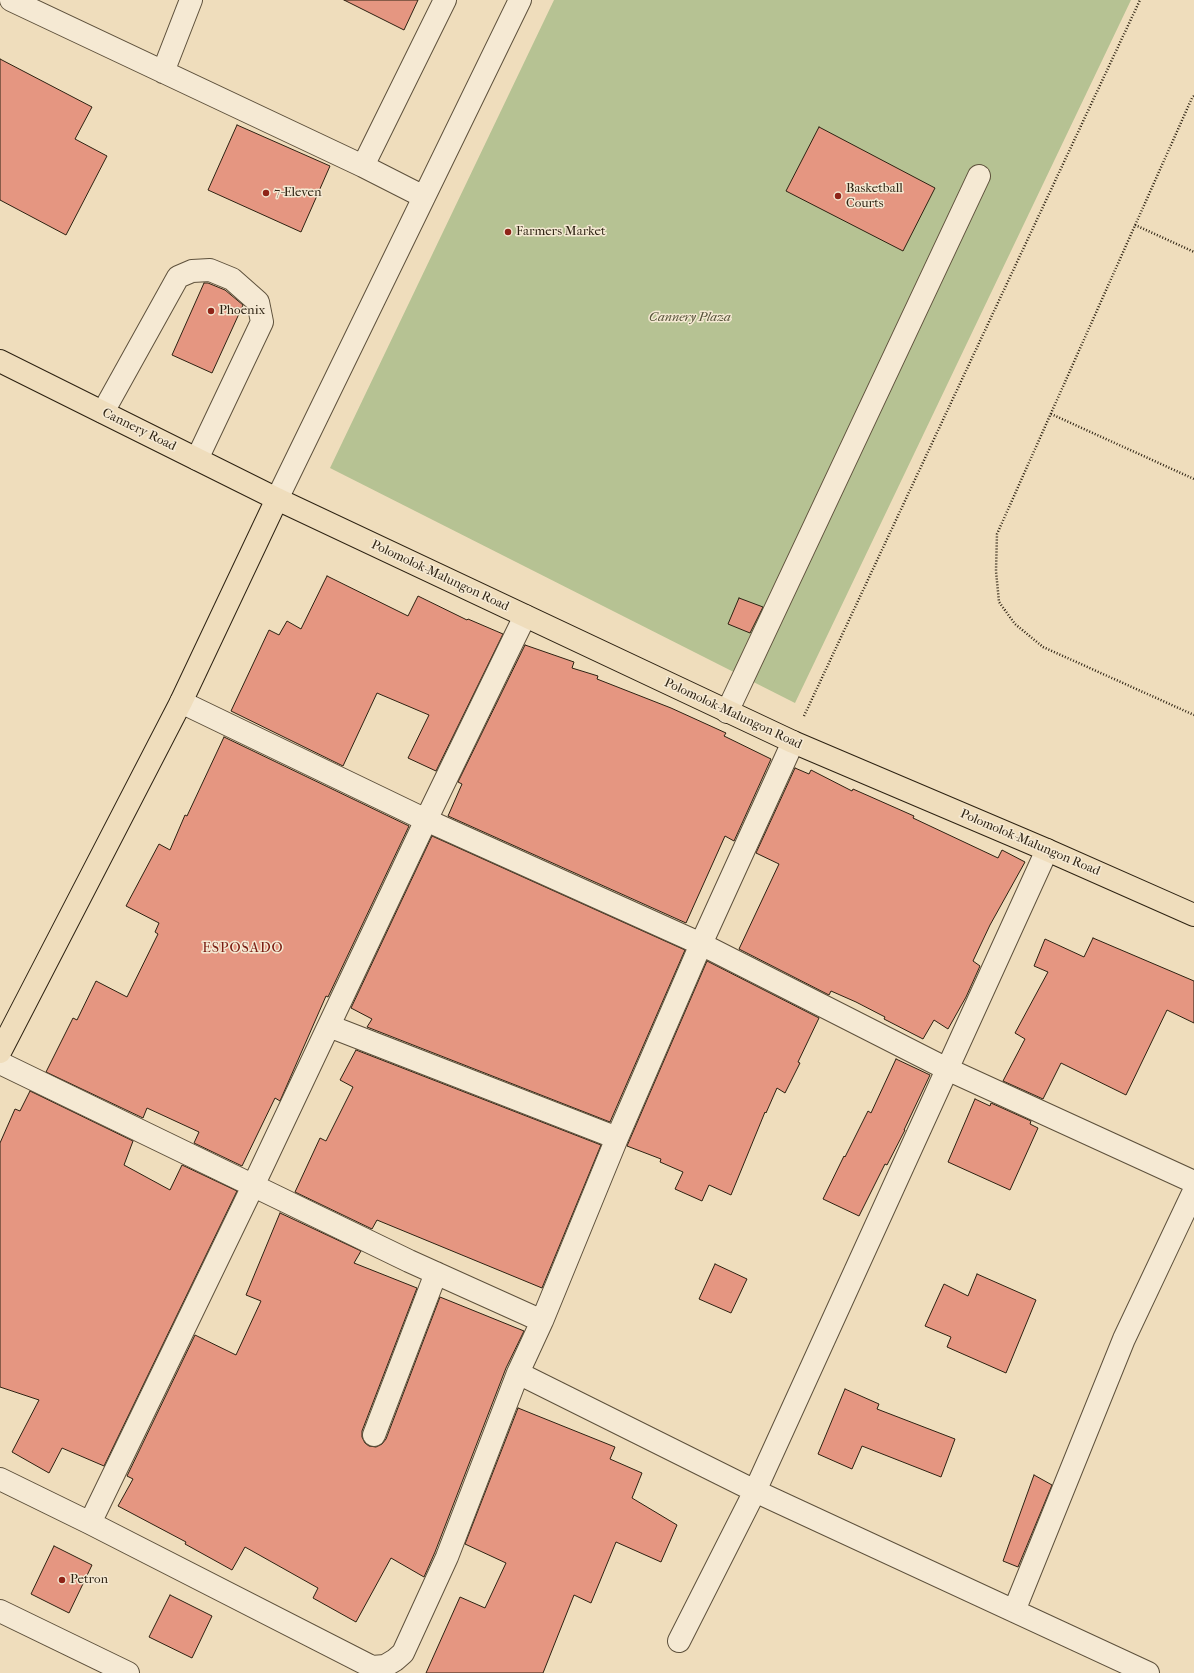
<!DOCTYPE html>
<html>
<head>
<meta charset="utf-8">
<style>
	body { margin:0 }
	canvas { display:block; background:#efddbc }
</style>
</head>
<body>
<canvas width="1194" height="1673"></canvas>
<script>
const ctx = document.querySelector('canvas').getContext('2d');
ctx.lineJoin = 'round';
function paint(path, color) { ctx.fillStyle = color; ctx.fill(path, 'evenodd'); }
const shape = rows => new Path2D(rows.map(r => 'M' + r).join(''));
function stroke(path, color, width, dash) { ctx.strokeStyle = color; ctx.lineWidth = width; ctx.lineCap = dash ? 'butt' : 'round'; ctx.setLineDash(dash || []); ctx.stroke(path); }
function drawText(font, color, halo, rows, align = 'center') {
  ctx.font = font + ' "IM FELL French Canon",serif'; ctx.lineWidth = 3; ctx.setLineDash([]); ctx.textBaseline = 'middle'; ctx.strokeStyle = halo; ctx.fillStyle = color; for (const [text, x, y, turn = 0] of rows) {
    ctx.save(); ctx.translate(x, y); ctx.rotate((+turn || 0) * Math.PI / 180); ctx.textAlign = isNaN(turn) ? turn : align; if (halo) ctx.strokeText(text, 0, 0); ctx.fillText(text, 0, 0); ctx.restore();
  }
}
const green = shape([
	[554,0,1131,0,795,703,330,468]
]);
const building = shape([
	[344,0,418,0,404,30,344,0],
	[0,59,92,107,75,139,107,156,66,235,0,200,0,59],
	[237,125,330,166,301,232,208,190,237,125],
	[819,127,935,188,903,251,786,191,819,127],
	[204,283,208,283,225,290,243,305,212,373,172,355,204,283],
	[327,576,408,616,418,596,467,620,468,619,503,634,436,771,408,758,429,715,377,693,343,766,231,711,269,630,279,635,287,621,301,629,327,576],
	[739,598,763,607,750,633,728,624,739,598],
	[525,645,574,662,572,668,598,676,597,679,671,708,726,733,724,736,771,759,734,841,725,836,686,923,448,816,462,784,458,782,525,645],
	[224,737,409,826,328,997,326,996,280,1101,275,1098,242,1166,194,1143,199,1132,147,1108,143,1118,46,1072,73,1018,77,1020,96,981,127,997,158,934,155,932,159,923,126,906,159,844,170,850,185,815,187,816,224,737],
	[795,768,809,774,811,770,852,791,853,789,914,816,913,818,998,858,1002,850,1025,862,990,925,973,961,980,966,966,997,948,1029,934,1020,923,1039,884,1019,885,1017,856,1002,831,991,829,995,739,949,779,864,756,853,795,768],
	[432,836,685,950,610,1122,367,1027,372,1019,351,1008,432,836],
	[1093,938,1194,981,1194,1023,1167,1010,1126,1095,1061,1063,1043,1099,1003,1081,1025,1039,1015,1033,1048,972,1034,966,1045,939,1084,957,1093,938],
	[707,961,819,1018,798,1062,800,1063,785,1093,777,1088,766,1113,765,1112,731,1195,709,1185,702,1201,675,1189,683,1172,660,1162,661,1159,627,1146,707,961],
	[356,1050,601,1145,542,1288,377,1220,372,1229,295,1192,320,1138,326,1141,353,1087,340,1080,356,1050],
	[896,1059,930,1075,904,1130,905,1130,887,1165,885,1164,859,1216,823,1199,844,1156,845,1157,868,1111,871,1113,896,1059],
	[30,1091,133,1141,124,1165,170,1190,182,1165,237,1191,104,1466,62,1448,49,1473,12,1452,39,1400,0,1387,0,1143,15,1109,20,1111,30,1091],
	[975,1099,990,1106,991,1103,1031,1121,1030,1124,1038,1128,1010,1190,948,1162,975,1099],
	[280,1213,361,1251,354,1263,417,1288,362,1431,362,1437,365,1443,369,1446,376,1447,382,1444,386,1439,440,1297,524,1331,506,1368,435,1552,424,1577,391,1558,356,1622,313,1598,318,1588,245,1547,232,1570,185,1544,186,1542,118,1506,133,1479,127,1476,195,1335,236,1355,261,1301,246,1295,280,1213],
	[715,1264,747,1279,731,1313,699,1299,715,1264],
	[977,1274,1036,1300,1006,1373,947,1347,951,1337,925,1326,944,1284,968,1296,977,1274],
	[845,1389,879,1404,877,1409,955,1439,941,1477,862,1446,852,1469,818,1454,845,1389],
	[518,1408,615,1447,610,1459,642,1473,632,1498,677,1525,661,1562,616,1542,591,1603,574,1595,543,1673,426,1673,460,1597,485,1608,506,1563,465,1544,518,1408],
	[1034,1475,1052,1485,1018,1567,1003,1561,1034,1475],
	[54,1546,92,1565,69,1613,31,1594,54,1546],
	[170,1595,212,1616,192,1658,149,1637,170,1595]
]);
const path = shape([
	[1194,96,1192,98,997,534,996,571,999,602,1015,624,1043,647,1194,715],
	[1135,225,1194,252],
	[1051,414,1194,479],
	[804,716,1140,0]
]);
const minor = shape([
	[11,0,363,166,424,197],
	[163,72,191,0],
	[363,166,445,0],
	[103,412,178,277,192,271,210,270,232,279,258,302,262,322,197,459],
	[277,499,520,0],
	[181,702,426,820,701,944,947,1069,1194,1182],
	[727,712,979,176],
	[1047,850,755,1491,1148,1673],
	[329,1026,617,1138],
	[0,1063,409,1261,542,1321],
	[518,1373,755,1491,679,1641],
	[374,1435,436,1273],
	[0,1479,90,1523,372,1667,385,1666,395,1660,403,1653,447,1557,518,1373,542,1321,617,1138,701,944,793,742],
	[90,1523,253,1186,426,820,525,616],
	[0,1611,128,1673],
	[1014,1611,1124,1339,1194,1191]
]);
const major = shape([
	[0,361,277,499,793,742,1047,850,1194,915],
	[0,1052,181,702,277,499]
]);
const markers = [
	[266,193,4,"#8f2418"],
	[838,196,4,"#8f2418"],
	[508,232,4,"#8f2418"],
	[211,311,4,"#8f2418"],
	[62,1580,4,"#8f2418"]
];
const poiNames = [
	["Basketball",846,189],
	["Courts",846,204],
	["7-Eleven",274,193],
	["Farmers Market",516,232],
	["Phoenix",219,311],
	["Petron",70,1580]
];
const parkNames = [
	["Cannery Plaza",690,318]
];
const streetNames = [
	["Cannery Road",139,430,26],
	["Polomolok-Malungon Road",440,576,25],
	["Polomolok-Malungon Road",733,714,25],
	["Polomolok-Malungon Road",1030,843,23]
];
const neighbourhoodNames = [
	["ESPOSADO",243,949]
];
paint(green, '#b6c293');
paint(building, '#e59681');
stroke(building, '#2d2212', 1);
stroke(minor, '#5e513c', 24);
stroke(major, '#2d2212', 24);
stroke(path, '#2d2212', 2.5, [1, 2]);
stroke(minor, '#f5e9d3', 22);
stroke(major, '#efddbc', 22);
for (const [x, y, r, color] of markers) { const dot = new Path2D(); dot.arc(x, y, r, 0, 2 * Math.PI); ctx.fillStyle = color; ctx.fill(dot); stroke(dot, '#f5e9d3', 1.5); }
drawText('13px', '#2d2212', '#f5e9d3', poiNames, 'left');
drawText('italic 13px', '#565239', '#f5e9d3', parkNames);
drawText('13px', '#2d2212', '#f5e9d3', streetNames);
ctx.letterSpacing = '1px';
drawText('14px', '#7a1f14', '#f5e9d3', neighbourhoodNames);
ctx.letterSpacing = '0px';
</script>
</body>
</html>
